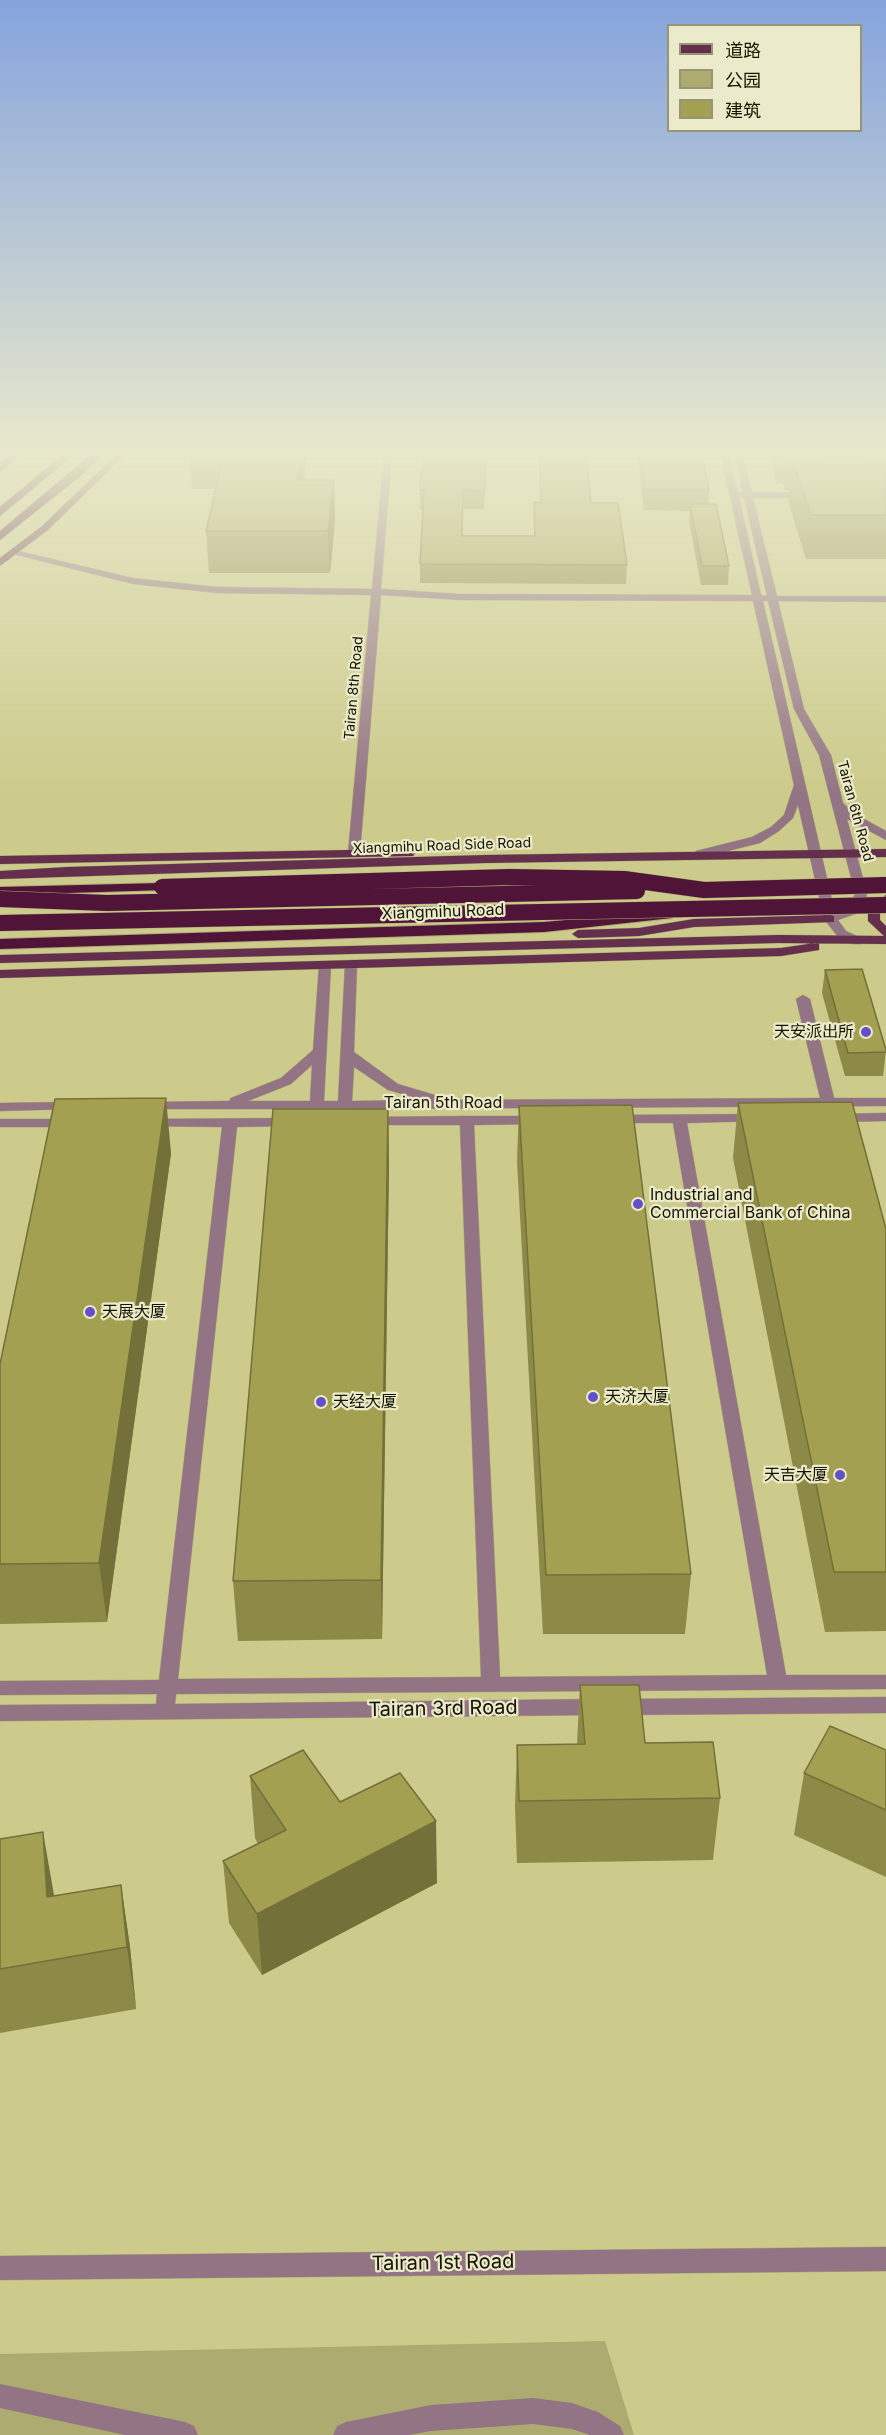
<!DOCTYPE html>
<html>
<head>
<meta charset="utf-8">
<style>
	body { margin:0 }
	#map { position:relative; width:886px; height:2435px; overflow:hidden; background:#cdcb8b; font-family:Inter,"Noto Sans SC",sans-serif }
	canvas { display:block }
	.legend { position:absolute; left:667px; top:24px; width:195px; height:108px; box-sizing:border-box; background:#ebeaca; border:2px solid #969579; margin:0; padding:8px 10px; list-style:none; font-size:18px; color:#161500 }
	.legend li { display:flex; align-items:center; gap:12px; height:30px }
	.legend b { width:30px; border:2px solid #969579 }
</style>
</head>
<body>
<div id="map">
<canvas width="886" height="2435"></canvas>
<ul class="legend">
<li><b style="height:8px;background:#632f4d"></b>道路</li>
<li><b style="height:16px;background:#adab6f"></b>公园</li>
<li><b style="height:16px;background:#a4a052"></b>建筑</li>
</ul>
</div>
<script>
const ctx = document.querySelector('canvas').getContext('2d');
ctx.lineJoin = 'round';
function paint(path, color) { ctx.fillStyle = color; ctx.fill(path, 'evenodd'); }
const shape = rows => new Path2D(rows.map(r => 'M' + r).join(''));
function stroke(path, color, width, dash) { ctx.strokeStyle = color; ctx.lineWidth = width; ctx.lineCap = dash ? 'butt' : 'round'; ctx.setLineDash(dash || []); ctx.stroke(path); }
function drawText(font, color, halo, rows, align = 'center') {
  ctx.font = font + ' Inter,"Noto Sans SC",sans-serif'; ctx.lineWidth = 4.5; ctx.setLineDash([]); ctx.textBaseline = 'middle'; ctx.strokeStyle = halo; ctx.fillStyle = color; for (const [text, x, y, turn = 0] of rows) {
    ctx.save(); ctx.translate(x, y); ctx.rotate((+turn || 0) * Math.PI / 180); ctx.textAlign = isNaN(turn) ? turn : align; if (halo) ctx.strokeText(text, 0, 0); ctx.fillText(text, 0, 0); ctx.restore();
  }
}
const green = shape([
	[605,2341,634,2435,0,2435,0,2354]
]);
const minor = shape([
	[384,453,392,453,381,589,460,594,752,595,720,453,728,453,738,493,743,492,734,453,742,453,752,492,812,493,813,495,809,498,753,498,777,596,886,596,886,602,778,601,804,709,831,755,843,803,855,814,886,831,886,840,847,819,867,893,865,904,858,913,838,920,846,931,861,938,861,944,853,944,838,937,824,919,798,805,793,818,779,831,760,843,700,858,694,854,696,851,752,837,771,827,784,815,794,785,753,601,460,600,381,595,360,853,354,857,348,853,371,595,217,593,133,584,9,553,14,550,133,578,217,587,372,589,384,453],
	[739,497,744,498,767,596,761,595,739,497],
	[763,601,768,601,794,709,819,755,855,893,850,907,835,913,763,601],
	[874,453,882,453,886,462,886,476,882,473,874,453],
	[351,960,357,964,354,1052,398,1084,435,1095,435,1100,820,1098,796,999,803,995,810,999,834,1098,886,1098,886,1106,352,1109,350,1115,345,1116,340,1115,338,1109,323,1109,321,1118,316,1119,309,1115,309,1109,143,1109,141,1106,148,1102,229,1101,231,1098,281,1078,313,1050,319,965,325,961,331,965,324,1101,338,1101,345,964,351,960],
	[312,1065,310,1101,248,1101,291,1084,312,1065],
	[354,1067,388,1090,423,1100,352,1101,354,1067],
	[73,1102,80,1106,78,1109,0,1111,0,1103,73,1102],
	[886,1113,886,1121,837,1122,830,1118,837,1114,886,1113],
	[756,1114,763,1118,761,1121,687,1123,786,1675,886,1675,886,1689,176,1694,175,1704,597,1699,604,1702,607,1707,604,1712,597,1715,0,1721,0,1705,156,1704,157,1694,0,1695,0,1681,159,1680,222,1127,142,1126,140,1123,142,1120,147,1119,291,1118,298,1122,291,1126,237,1127,178,1679,481,1677,460,1125,369,1125,362,1121,369,1117,467,1116,537,1116,544,1120,537,1124,474,1125,500,1677,767,1675,673,1123,615,1123,608,1119,615,1115,756,1114],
	[0,1119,69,1119,76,1123,69,1127,0,1127,0,1119],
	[886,1697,886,1713,621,1715,614,1712,611,1707,614,1702,621,1699,886,1697],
	[886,2247,886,2271,0,2280,0,2256,886,2247],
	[0,2384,185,2422,194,2426,198,2435,125,2435,0,2408,0,2384],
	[533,2398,572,2403,598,2412,620,2426,624,2435,590,2435,572,2429,533,2424,431,2431,409,2435,333,2435,337,2426,346,2422,431,2405,533,2398]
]);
const major = shape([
	[118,453,127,453,48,530,0,566,0,558,42,526,118,453],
	[409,849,415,853,413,856,0,864,0,856,409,849],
	[886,849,886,857,486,863,0,879,0,871,67,867,486,855,886,849],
	[886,895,886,905,880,910,880,920,886,926,886,944,778,943,0,963,0,955,778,935,884,936,868,921,868,909,886,895],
	[830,915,834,916,834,922,694,927,639,936,578,938,572,934,578,930,639,928,694,919,830,915],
	[815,943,819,944,819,950,781,956,0,978,0,970,781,948,815,943]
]);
const highway = shape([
	[12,453,23,453,0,472,0,464,12,453],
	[65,453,76,453,0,516,0,507,65,453],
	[93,453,104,453,83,474,0,540,0,531,93,453],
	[162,883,169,887,167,890,0,895,0,887,162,883],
	[667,911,672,912,674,915,672,918,544,932,0,949,0,939,544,922,667,911]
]);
const highwayBridge = shape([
	[162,887,510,877,624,879,704,890,886,885],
	[0,899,107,903,637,891],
	[0,923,886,905]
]);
const wall = shape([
	[189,453,307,453,304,480,334,480,335,520,330,573,209,573,206,531,216,489,192,489],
	[487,453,484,509,463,509,463,536,534,536,534,502,540,502,539,453,586,453,591,503,627,565,626,584,420,583,420,564,423,509,420,509,420,490],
	[637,453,702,453,709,490,708,504,729,566,728,585,701,585,689,522,690,511,644,510],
	[770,453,872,453,874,459,886,459,886,559,806,559,788,501,789,490,785,490,783,483,777,483],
	[825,970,886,1050,883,1076,845,1076,822,993],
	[738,1103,886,1229,886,1631,825,1632,733,1158],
	[519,1106,691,1574,685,1634,543,1634,517,1161],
	[388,1109,389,1164,382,1639,238,1641,233,1581],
	[171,1153,107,1622,0,1624,0,1364],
	[580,1685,645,1743,720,1798,713,1860,517,1863,515,1807,517,1745,577,1744],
	[886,1750,886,1877,794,1835,804,1773],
	[250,1776,340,1802,437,1883,262,1975,229,1923,223,1861,258,1844,255,1838],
	[0,1839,54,1896,121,1885,130,1947,136,2009,0,2033]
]);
const shadedWall = shape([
	[301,453,307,453,298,520,297,480],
	[486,453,487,453,484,509,485,491],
	[334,480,335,520,330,573,328,531],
	[166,1098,171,1153,107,1622,99,1563],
	[388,1109,389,1164,382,1639,381,1580],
	[436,1821,437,1883,262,1975,257,1914],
	[43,1832,54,1895,58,1959,47,1897],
	[121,1885,130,1947,136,2009,127,1947]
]);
const building = shape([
	[224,453,301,453,297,480,334,480,328,531,206,531,224,453],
	[423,453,486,453,485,491,463,490,462,536,535,536,534,502,541,502,540,453,586,453,591,503,618,503,627,565,420,564,424,490,420,490,423,453],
	[640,453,702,453,709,490,645,490,640,453],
	[776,453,872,453,874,459,792,458,791,472,787,472,784,465,779,465,776,453],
	[792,458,886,459,886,515,811,515,792,458],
	[690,504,716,504,729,566,702,566,690,504],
	[862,969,886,1050,886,1052,848,1053,825,970,862,969],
	[166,1098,99,1563,0,1564,0,1364,55,1099,166,1098],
	[852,1102,886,1229,886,1572,834,1572,738,1103,852,1102],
	[632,1105,691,1574,546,1575,519,1106,632,1105],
	[273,1109,388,1109,381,1580,233,1581,273,1109],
	[580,1685,639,1685,645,1743,713,1742,720,1798,519,1801,517,1745,585,1744,580,1685],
	[830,1726,886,1750,886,1810,804,1773,830,1726],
	[303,1750,340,1802,400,1773,436,1821,257,1914,223,1861,286,1830,250,1776,303,1750],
	[43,1832,47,1897,121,1885,127,1947,0,1969,0,1839,43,1832]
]);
const markers = [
	[866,1032,6,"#6450c9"],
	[638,1204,6,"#6450c9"],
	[90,1312,6,"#6450c9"],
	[593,1397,6,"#6450c9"],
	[321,1402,6,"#6450c9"],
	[840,1475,6,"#6450c9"]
];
const farStreetnames = [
	["Tairan 8th Road",354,688,-85],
	["Tairan 6th Road",855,811,75],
	["Xiangmihu Road Side Road",442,846,-2]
];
const streetNames = [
	["Xiangmihu Road",443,912,-2],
	["Tairan 5th Road",443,1103]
];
const poiNames = [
	["天安派出所",854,1032,"right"],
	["Industrial and",650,1195],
	["Commercial Bank of China",650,1213],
	["天展大厦",102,1312],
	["天济大厦",605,1397],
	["天经大厦",333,1402],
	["天吉大厦",828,1475,"right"]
];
const nearStreetnames = [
	["Tairan 3rd Road",443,1709,-1],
	["Tairan 1st Road",443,2263,-1]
];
paint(green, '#adab6f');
stroke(minor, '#acaa72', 1);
stroke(major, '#acaa72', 1);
stroke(highway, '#acaa72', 2);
paint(minor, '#937484');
paint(major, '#632f4d');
paint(highway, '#501439');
stroke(highwayBridge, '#acaa72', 17, []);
stroke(highwayBridge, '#501439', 16);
paint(wall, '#8d8a47');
paint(shadedWall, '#737039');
paint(building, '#a4a052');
stroke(building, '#737039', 1.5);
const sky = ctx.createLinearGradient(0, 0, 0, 794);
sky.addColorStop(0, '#85a4de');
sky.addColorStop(0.57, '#e8e8cb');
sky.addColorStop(1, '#e8e8cb00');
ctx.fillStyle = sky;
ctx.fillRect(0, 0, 886, 794);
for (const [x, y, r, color] of markers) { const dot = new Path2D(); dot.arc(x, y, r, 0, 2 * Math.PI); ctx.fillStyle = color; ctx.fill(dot); stroke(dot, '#ebeaca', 2); }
drawText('14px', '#161500', '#ebeaca', farStreetnames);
drawText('16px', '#161500', '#ebeaca', streetNames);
drawText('16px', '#161500', '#ebeaca', poiNames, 'left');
drawText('20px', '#161500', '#ebeaca', nearStreetnames);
</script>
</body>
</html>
